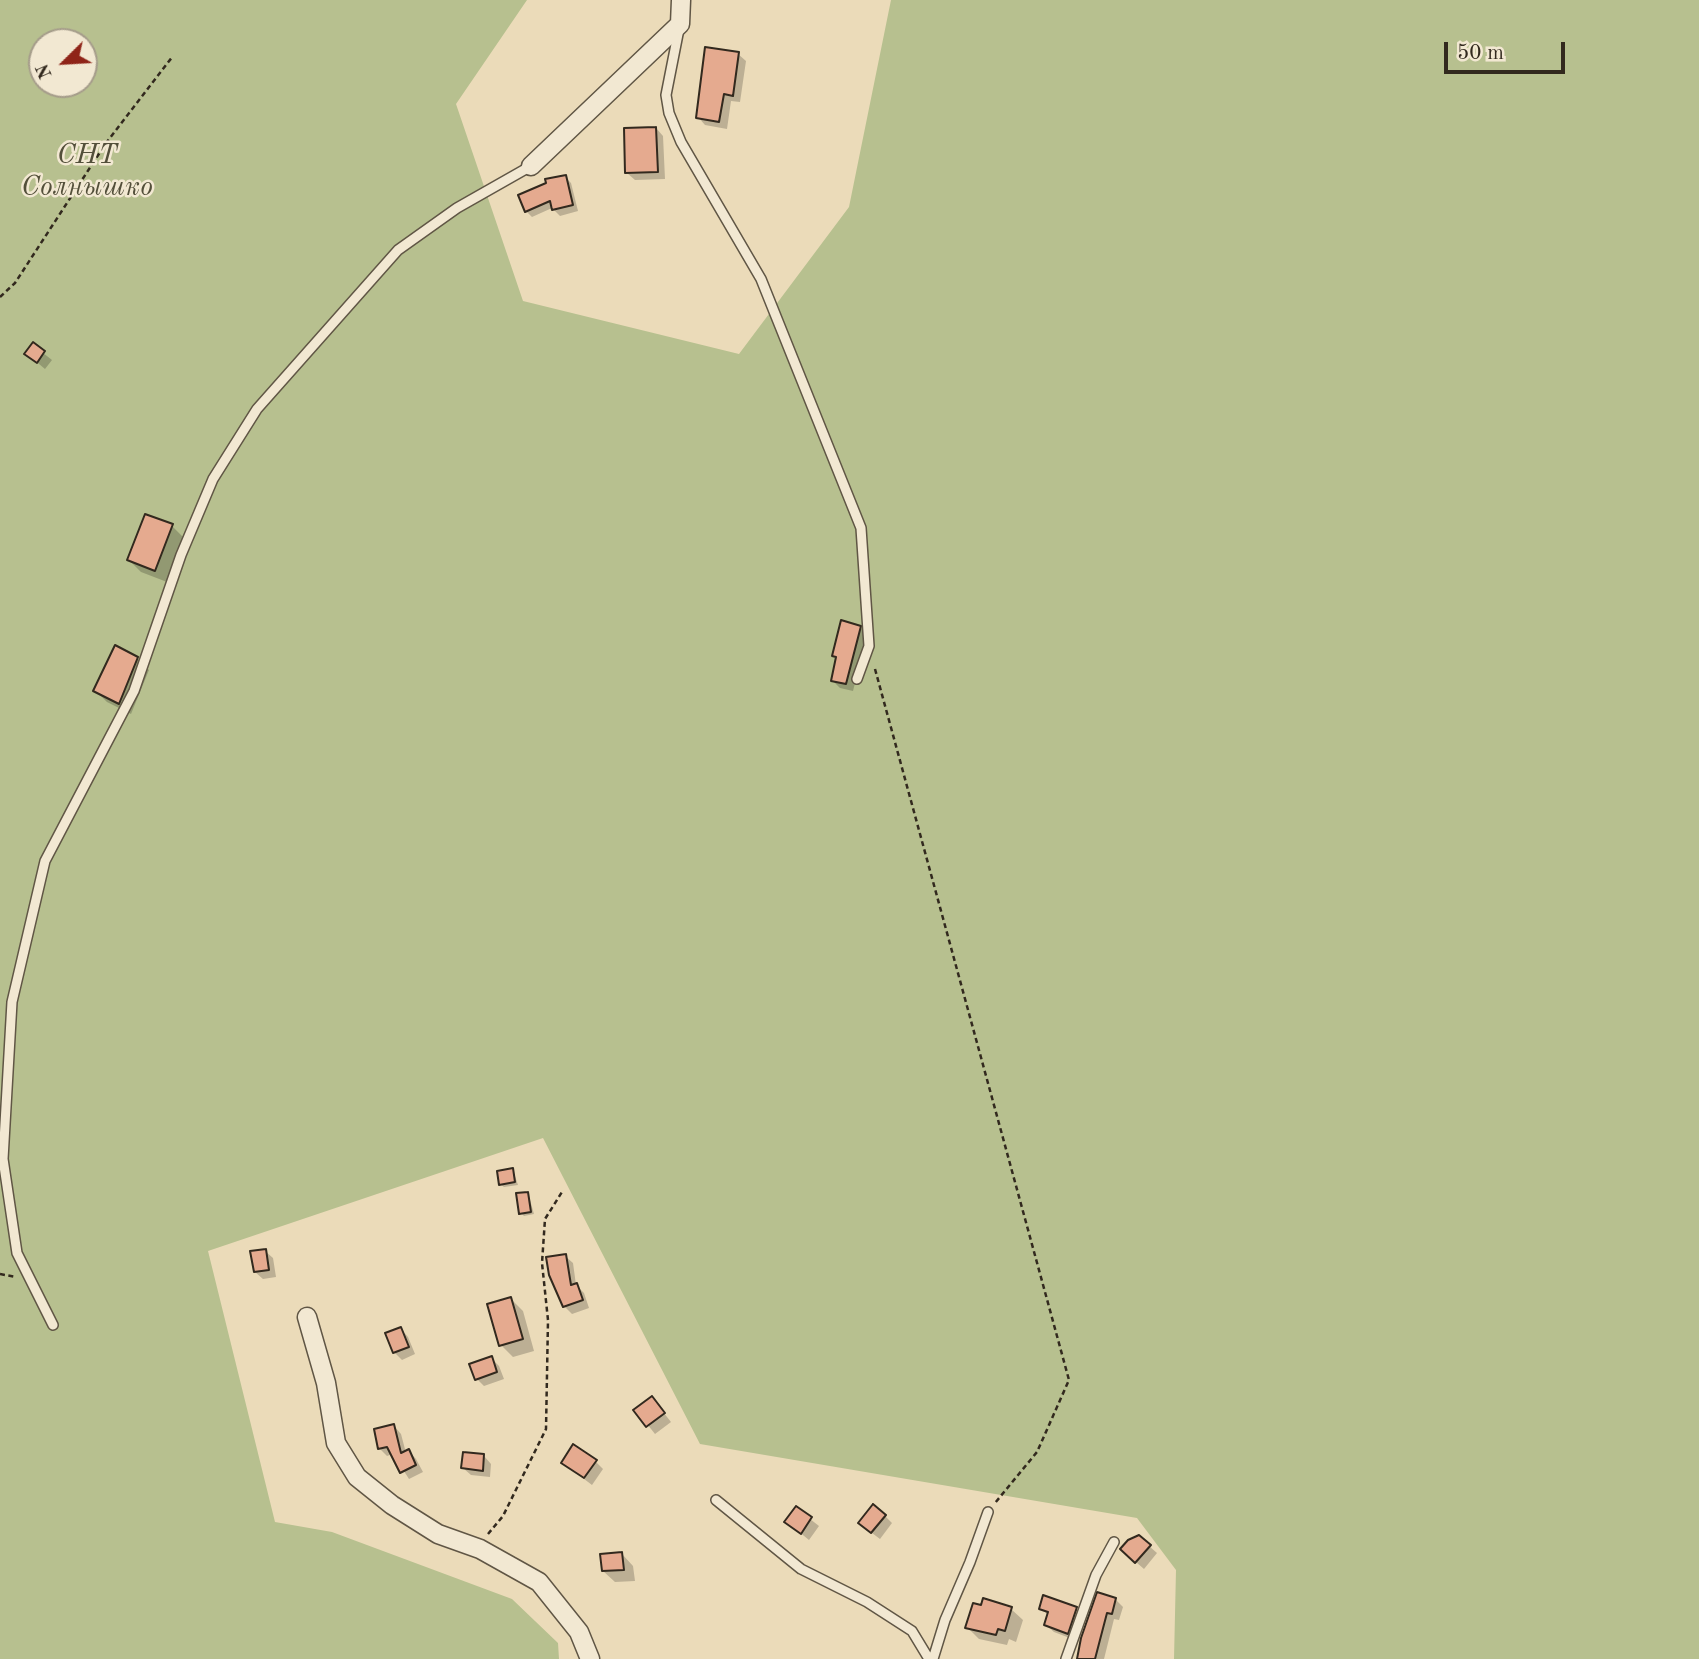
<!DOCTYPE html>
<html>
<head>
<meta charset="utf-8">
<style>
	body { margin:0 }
	#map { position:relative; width:1699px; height:1659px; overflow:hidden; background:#ebdbb9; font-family:"Old Standard TT",serif }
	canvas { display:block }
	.north { position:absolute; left:28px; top:28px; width:70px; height:70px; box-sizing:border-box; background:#f2e8d2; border:2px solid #a59c8a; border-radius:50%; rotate:246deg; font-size:19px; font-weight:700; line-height:28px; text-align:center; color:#32291e }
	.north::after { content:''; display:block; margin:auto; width:24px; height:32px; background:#8f2418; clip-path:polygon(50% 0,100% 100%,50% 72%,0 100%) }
	.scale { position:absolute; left:1444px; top:42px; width:121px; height:32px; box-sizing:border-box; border:4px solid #32291e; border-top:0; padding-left:9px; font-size:21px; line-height:24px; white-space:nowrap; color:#32291e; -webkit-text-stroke:5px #f2e8d2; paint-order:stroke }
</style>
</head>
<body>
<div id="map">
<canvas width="1699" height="1659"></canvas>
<div class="north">N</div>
<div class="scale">50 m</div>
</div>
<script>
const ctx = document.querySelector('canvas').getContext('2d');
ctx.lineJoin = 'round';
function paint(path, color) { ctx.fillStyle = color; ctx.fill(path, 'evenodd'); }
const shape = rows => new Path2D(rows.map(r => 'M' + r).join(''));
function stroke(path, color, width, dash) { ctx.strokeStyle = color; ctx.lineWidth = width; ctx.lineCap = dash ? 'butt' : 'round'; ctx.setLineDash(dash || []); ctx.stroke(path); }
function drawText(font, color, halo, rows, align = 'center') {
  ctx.font = font + ' "Old Standard TT",serif'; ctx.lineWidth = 5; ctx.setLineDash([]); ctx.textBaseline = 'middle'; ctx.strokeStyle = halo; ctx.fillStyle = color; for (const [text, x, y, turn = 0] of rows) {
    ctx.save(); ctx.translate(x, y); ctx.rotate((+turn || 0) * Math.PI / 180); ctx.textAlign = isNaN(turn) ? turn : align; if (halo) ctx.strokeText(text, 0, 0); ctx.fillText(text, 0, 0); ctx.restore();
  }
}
const green = shape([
	[0,0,527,0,456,104,523,301,739,354,849,207,891,0,1699,0,1699,1659,1174,1659,1176,1570,1137,1518,700,1444,543,1138,208,1251,275,1522,332,1532,512,1599,558,1643,559,1659,0,1659],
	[42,42,84,42,84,84,42,84]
]);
const shadow = shape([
	[738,54,746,61,740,102,731,101,727,129,705,125,698,117],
	[656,128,663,136,665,179,635,180,627,173],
	[565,177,571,183,578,211,560,216,552,208,532,217,526,211],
	[33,345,52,360,45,369,27,354],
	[146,516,172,526,184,538,167,582,141,572,129,560],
	[860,627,867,635,853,691,840,688,833,681,837,659,834,655],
	[137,658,149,670,131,714,107,702,95,690],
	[513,1170,518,1185,504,1187,500,1184],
	[528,1193,534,1214,524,1216,521,1213],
	[265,1251,273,1258,276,1277,263,1279,255,1272],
	[565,1256,573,1263,576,1285,584,1293,589,1308,572,1314,564,1306],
	[511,1299,523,1311,534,1351,513,1357,501,1345],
	[401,1329,408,1337,415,1354,402,1360,394,1352],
	[491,1358,499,1366,504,1379,484,1386,477,1379],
	[652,1398,671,1422,655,1434,636,1410],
	[394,1426,401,1434,406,1453,409,1451,416,1459,423,1472,409,1479,393,1454,387,1456,379,1448],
	[484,1456,491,1464,490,1477,471,1475,463,1468],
	[595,1461,603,1469,592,1485,563,1463],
	[796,1508,819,1526,809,1540,787,1522],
	[885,1516,892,1523,880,1539,868,1530],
	[1149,1546,1157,1553,1144,1569,1129,1556],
	[622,1554,633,1566,635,1581,615,1582,603,1571],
	[1115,1599,1123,1607,1119,1620,1114,1619,1104,1659,1078,1659],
	[1041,1608,1076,1608,1084,1616,1075,1640,1054,1632,1046,1625,1049,1616],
	[1011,1609,1023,1620,1016,1642,1009,1639,1007,1645,979,1639,967,1627]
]);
const building = shape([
	[705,47,739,52,733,96,724,94,719,122,696,118,705,47],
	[656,127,658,172,625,173,624,128,656,127],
	[566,175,573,205,552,210,550,201,525,212,518,195,546,183,545,179,566,175],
	[33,342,45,351,37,363,24,354,33,342],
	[145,514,173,524,155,571,127,560,145,514],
	[841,620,861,626,846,684,831,681,836,657,832,656,841,620],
	[115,645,138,657,119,704,93,691,115,645],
	[513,1168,515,1182,499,1185,497,1171,513,1168],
	[528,1192,531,1212,519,1214,516,1193,528,1192],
	[266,1249,269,1270,254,1272,250,1251,266,1249],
	[566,1254,571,1285,577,1283,583,1300,563,1307,549,1275,546,1257,566,1254],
	[511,1297,523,1339,499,1346,487,1304,511,1297],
	[401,1327,409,1347,393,1353,385,1333,401,1327],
	[492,1356,497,1372,475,1380,469,1364,492,1356],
	[652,1396,665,1413,646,1427,633,1410,652,1396],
	[394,1424,401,1453,409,1449,416,1465,400,1473,387,1447,378,1449,374,1429,394,1424],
	[573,1444,597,1460,584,1478,561,1463,573,1444],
	[463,1452,484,1454,483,1471,461,1468,463,1452],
	[873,1504,886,1515,871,1533,858,1523,873,1504],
	[796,1506,812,1517,801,1534,784,1522,796,1506],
	[1139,1535,1151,1545,1135,1563,1120,1549,1128,1540,1139,1535],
	[622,1552,624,1570,602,1571,600,1554,622,1552],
	[1097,1592,1116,1598,1112,1614,1107,1613,1095,1659,1077,1659,1081,1638,1097,1592],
	[1043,1595,1077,1607,1068,1634,1044,1625,1048,1612,1039,1609,1043,1595],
	[983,1598,1012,1607,1005,1631,998,1629,996,1635,965,1628,973,1603,981,1605,983,1598]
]);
const path = shape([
	[0,297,15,283,106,143,173,56],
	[875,669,1069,1380,1037,1452,995,1503],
	[0,1274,16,1277],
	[488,1534,503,1516,546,1429,548,1320,542,1263,545,1219,562,1192]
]);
const service = shape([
	[679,29,666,95,669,113,681,142,761,279,861,528,869,646,857,679],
	[53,1325,17,1253,3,1159,12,1002,45,861,134,691,181,555,213,479,257,409,398,250,457,208,531,166],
	[716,1500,801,1569,867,1602,912,1631,929,1659],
	[933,1659,945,1620,970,1562,988,1512],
	[1066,1659,1096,1575,1114,1542]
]);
const minor = shape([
	[531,166,680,24,681,0],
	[307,1317,326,1383,336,1443,357,1477,392,1505,438,1534,480,1549,539,1582,579,1632,590,1659]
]);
const parkNames = [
	["СНТ",87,156],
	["Солнышко",87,188]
];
paint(green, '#b7c08f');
paint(shadow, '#0003');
paint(building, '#e5aa8f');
stroke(building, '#32291e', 2);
stroke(service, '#605645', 12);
stroke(minor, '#605645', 21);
stroke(path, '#32291e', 2.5, [5, 3.5]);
stroke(service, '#f2e8d2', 9);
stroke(minor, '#f2e8d2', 18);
drawText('italic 28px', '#534f3a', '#f2e8d2', parkNames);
</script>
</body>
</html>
